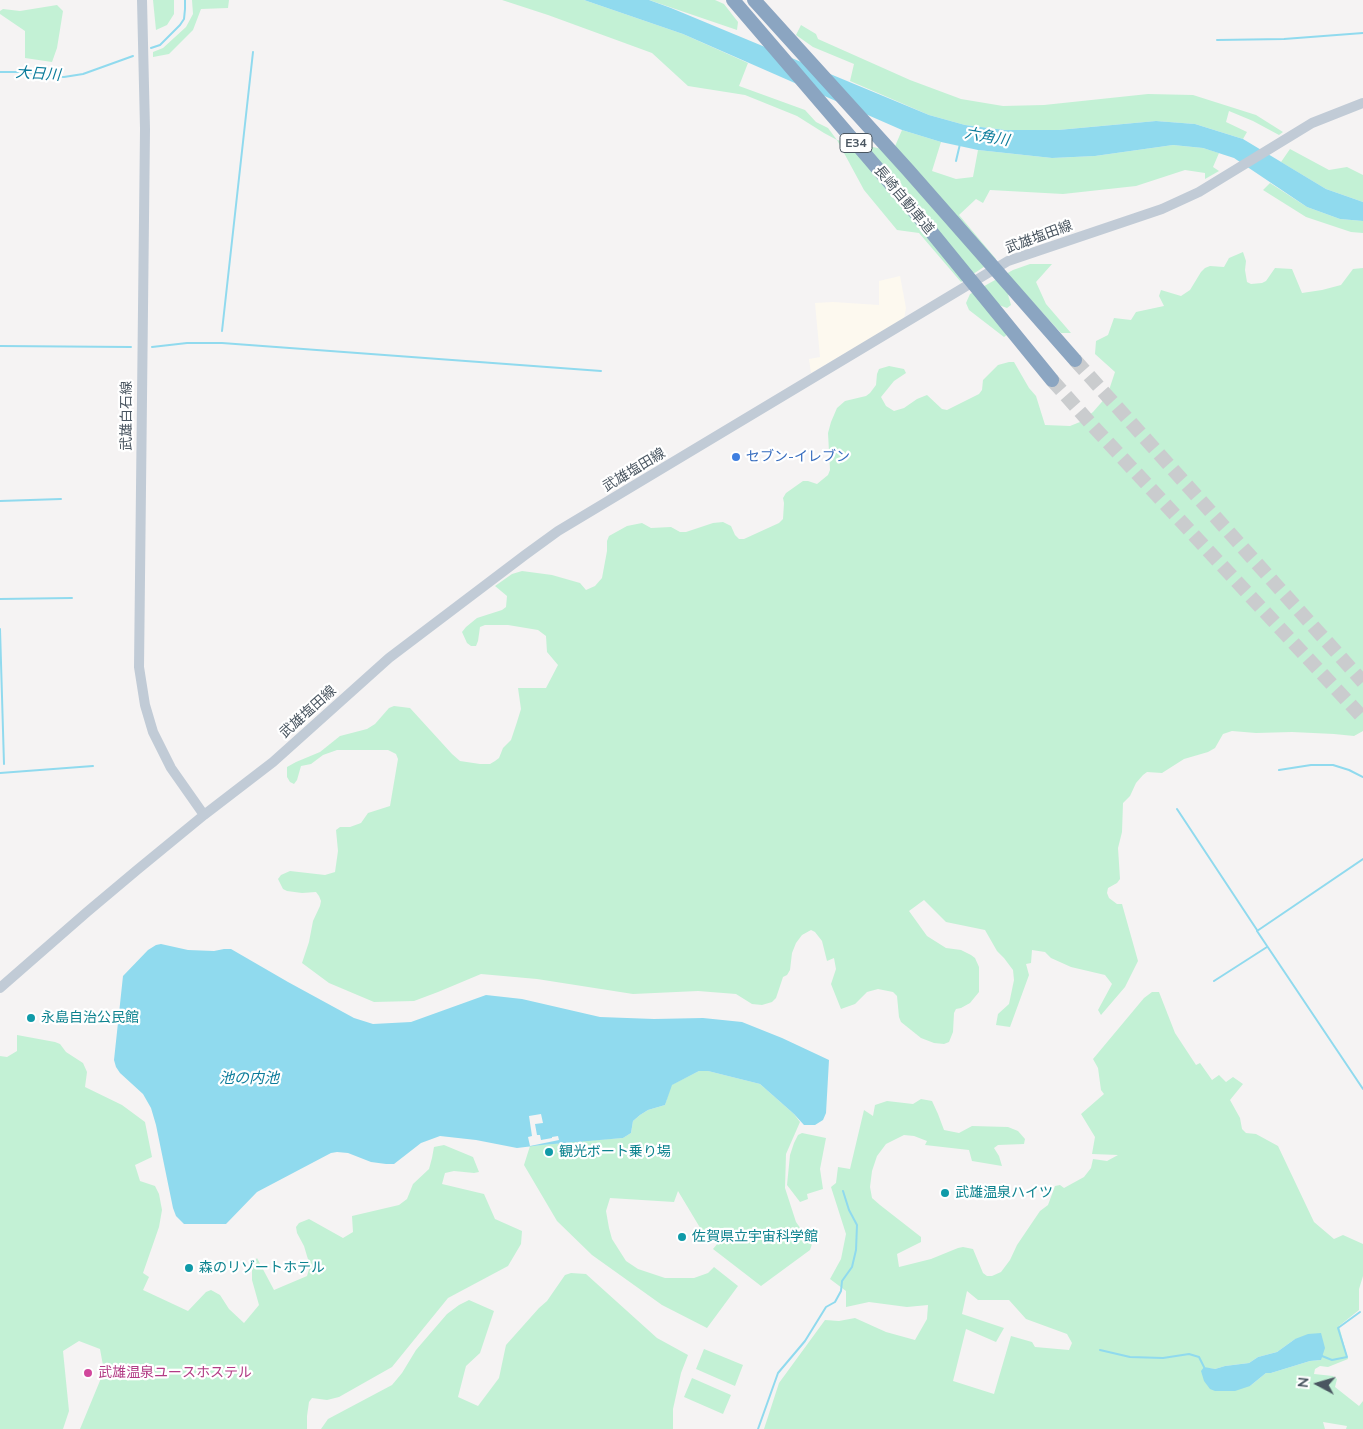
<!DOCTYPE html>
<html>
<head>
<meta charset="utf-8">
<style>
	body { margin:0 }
	#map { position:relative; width:1363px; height:1429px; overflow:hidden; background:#f5f3f3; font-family:Mulish,sans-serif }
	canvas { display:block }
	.north { position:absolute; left:1293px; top:1359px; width:50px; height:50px; -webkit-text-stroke:4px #fff; paint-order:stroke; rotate:276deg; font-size:14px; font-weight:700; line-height:20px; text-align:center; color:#4a5661 }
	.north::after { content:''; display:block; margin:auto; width:18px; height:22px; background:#4a5661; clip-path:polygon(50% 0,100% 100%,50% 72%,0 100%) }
</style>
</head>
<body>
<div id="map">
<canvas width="1363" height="1429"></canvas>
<div class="north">N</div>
</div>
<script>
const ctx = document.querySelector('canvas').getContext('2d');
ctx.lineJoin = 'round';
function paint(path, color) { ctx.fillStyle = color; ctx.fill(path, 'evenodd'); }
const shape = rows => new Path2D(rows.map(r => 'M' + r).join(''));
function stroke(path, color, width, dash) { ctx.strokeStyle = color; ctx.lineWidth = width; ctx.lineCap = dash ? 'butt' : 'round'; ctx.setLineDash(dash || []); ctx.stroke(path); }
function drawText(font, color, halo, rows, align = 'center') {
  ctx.font = font + ' Mulish,"Noto Sans JP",sans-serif'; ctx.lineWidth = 4.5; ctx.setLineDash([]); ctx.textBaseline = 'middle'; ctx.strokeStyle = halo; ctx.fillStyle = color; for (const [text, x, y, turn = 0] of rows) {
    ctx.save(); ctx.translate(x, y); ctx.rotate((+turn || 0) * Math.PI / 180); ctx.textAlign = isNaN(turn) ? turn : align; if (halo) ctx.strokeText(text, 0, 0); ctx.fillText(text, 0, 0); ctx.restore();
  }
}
const commercial = shape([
	[900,276,906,308,904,319,811,373,809,359,820,357,815,303,833,302,879,305,879,281]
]);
const green = shape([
	[153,0,174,0,174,14,167,25,156,30],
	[192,0,229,0,228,8,201,9,193,30,169,54,153,57,153,52,163,48,186,27,193,14],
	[502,0,584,0,683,34,748,63,739,86,805,110,816,122,828,128,837,140,893,151,902,130,941,142,932,171,956,179,973,177,978,150,1052,158,1095,156,1173,145,1203,148,1219,153,1213,167,1219,171,1205,179,1205,173,1185,170,1136,186,1063,194,990,190,983,203,976,199,959,215,996,259,961,282,919,233,897,230,864,190,837,140,824,133,797,116,745,95,688,86,652,53,548,15],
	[649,0,715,0,724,4,738,22,737,30],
	[57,5,63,11,57,48,52,62,25,58,25,31,0,14,0,11,3,9,20,11],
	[801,25,816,34,818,39,910,80,961,99,1003,106,1044,105,1148,94,1193,95,1256,115,1283,132,1279,135,1253,121,1229,111,1226,122,1247,132,1243,139,1195,124,1156,121,1058,130,1005,130,965,125,929,115,850,81,854,64,813,47,796,35],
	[1290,149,1329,170,1347,167,1363,175,1363,202,1326,189,1281,162],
	[1270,183,1307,207,1340,219,1363,221,1363,233,1351,232,1306,217,1263,190],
	[1243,252,1246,261,1245,270,1247,282,1251,284,1262,283,1266,281,1275,268,1292,269,1302,293,1322,290,1341,285,1353,269,1363,268,1363,731,1354,736,1334,734,1292,732,1256,733,1232,731,1223,734,1215,748,1208,752,1184,759,1162,773,1147,772,1143,775,1136,783,1130,796,1123,803,1122,832,1118,848,1120,879,1117,883,1108,888,1107,893,1109,898,1117,904,1122,904,1138,961,1125,987,1101,1015,1098,1010,1112,984,1105,975,1071,967,1051,958,1045,952,1032,950,1031,963,1026,964,1029,975,1010,1027,996,1025,998,1014,1009,1004,1014,980,1013,970,1004,958,997,951,985,930,946,922,924,900,909,911,927,936,946,948,961,950,971,955,975,958,979,967,979,992,970,1003,961,1008,956,1009,954,1013,953,1032,949,1042,944,1044,934,1043,921,1038,901,1022,899,1017,897,996,893,992,878,989,867,992,855,1004,841,1009,831,984,836,969,834,958,827,961,822,941,815,932,811,930,802,935,796,943,792,953,790,970,787,975,783,977,776,998,772,1002,762,1005,752,1004,736,994,698,991,633,994,537,979,481,974,438,992,414,1001,374,1002,329,983,302,963,309,942,313,921,320,906,321,901,319,896,316,892,302,893,287,891,283,889,278,879,281,875,290,871,325,875,335,872,338,851,336,830,340,827,350,827,361,823,368,813,390,806,398,759,396,754,388,750,337,750,323,755,311,764,301,766,297,780,294,784,290,782,287,777,287,767,296,762,320,752,340,736,367,729,375,724,389,708,394,706,410,708,452,754,460,761,480,764,490,764,495,761,499,758,503,748,511,740,517,722,521,709,518,688,546,688,558,665,547,652,546,636,538,630,508,625,485,625,480,627,478,641,476,646,471,646,467,643,462,632,466,627,477,618,502,610,506,607,507,596,495,586,512,574,522,571,552,575,580,583,586,590,595,586,602,578,607,551,607,541,609,536,627,526,642,523,651,528,671,527,680,532,686,532,713,523,723,522,731,526,735,535,739,539,744,539,779,523,783,519,784,503,783,498,786,493,803,481,808,481,817,484,828,475,830,470,828,433,831,422,837,408,845,401,866,396,870,393,876,385,877,374,879,369,889,366,904,369,906,373,894,381,881,397,886,406,894,411,904,408,917,399,927,395,942,409,947,410,979,394,982,390,983,380,998,365,1009,362,1014,362,1029,388,1036,396,1045,425,1070,426,1080,422,1093,412,1107,396,1115,372,1095,354,1096,341,1108,335,1114,318,1131,320,1136,312,1164,306,1159,296,1161,290,1181,296,1190,290,1201,272,1205,268,1210,266,1224,267,1229,258],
	[1030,264,1052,264,1036,282,1046,304,1071,333,1061,333,1018,286,1007,291,1011,305,1007,308,988,301,1008,334,1004,337,969,310,966,303,970,294,1013,270],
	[1152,992,1159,992,1175,1033,1196,1065,1200,1063,1212,1080,1219,1075,1226,1082,1233,1077,1243,1084,1230,1100,1240,1118,1242,1129,1246,1133,1256,1134,1278,1146,1314,1222,1334,1239,1343,1235,1363,1244,1363,1276,1359,1289,1359,1310,1339,1326,1348,1359,1328,1367,1320,1366,1315,1369,1314,1374,1333,1376,1337,1379,1335,1387,1359,1406,1363,1401,1363,1429,1346,1429,1347,1426,1323,1422,1325,1429,764,1429,779,1383,825,1320,839,1321,855,1318,886,1332,915,1340,927,1319,928,1305,907,1307,869,1302,846,1307,846,1291,830,1279,841,1259,846,1234,831,1187,836,1183,838,1167,850,1169,864,1110,873,1116,875,1105,887,1101,913,1104,921,1099,932,1101,938,1114,944,1130,959,1133,972,1126,1008,1127,1018,1131,1025,1139,1024,1144,998,1145,994,1148,999,1156,1002,1166,972,1161,969,1150,925,1145,927,1141,914,1136,904,1135,886,1144,877,1156,872,1171,870,1187,872,1198,880,1205,921,1237,921,1242,897,1254,899,1267,931,1259,958,1248,963,1247,973,1249,983,1273,987,1276,992,1276,1001,1272,1010,1260,1017,1245,1040,1211,1048,1205,1055,1186,1060,1185,1064,1188,1084,1177,1091,1168,1093,1159,1107,1161,1118,1155,1092,1154,1095,1137,1081,1114,1104,1094,1101,1090,1098,1068,1093,1059,1144,998],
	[967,1291,978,1300,1009,1300,1026,1319,1067,1334,1072,1343,1069,1350,1035,1347,1032,1342,1011,1336,994,1394,953,1381,966,1329,996,1342,1004,1328,962,1314],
	[1295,1339,1321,1360,1310,1361,1271,1373,1266,1373,1250,1386,1204,1368,1215,1369,1225,1366,1249,1363,1258,1357,1277,1352],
	[17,1035,55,1042,60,1044,66,1052,83,1063,87,1072,85,1087,122,1105,145,1122,152,1157,135,1165,140,1181,155,1186,159,1194,162,1210,159,1227,143,1273,149,1277,143,1290,188,1311,206,1292,211,1290,220,1295,229,1309,244,1323,259,1305,252,1280,252,1270,254,1262,257,1258,274,1290,307,1276,310,1266,304,1246,297,1233,296,1227,299,1223,309,1219,343,1238,353,1232,352,1216,399,1205,407,1199,413,1184,429,1169,432,1158,434,1147,444,1145,473,1157,479,1172,474,1173,454,1171,445,1173,442,1184,484,1194,495,1219,522,1231,521,1244,508,1266,448,1298,392,1367,339,1397,327,1400,312,1398,309,1402,307,1416,307,1429,80,1429,104,1371,100,1349,79,1341,63,1351,69,1411,63,1429,0,1429,0,1056,7,1057,17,1051],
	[699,1071,708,1071,760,1084,794,1114,800,1122,786,1154,785,1188,796,1222,801,1229,809,1233,812,1238,813,1241,810,1250,761,1286,713,1249,718,1243,716,1236,710,1231,702,1231,678,1191,674,1202,610,1198,606,1211,609,1228,612,1239,626,1261,638,1269,665,1278,694,1278,708,1273,714,1267,738,1286,707,1328,662,1305,592,1255,557,1221,524,1165,530,1146,595,1140,623,1138,631,1133,633,1121,640,1115,648,1110,665,1105,671,1085],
	[802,1133,826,1138,820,1169,823,1189,807,1194,808,1199,800,1202,787,1185,790,1155,794,1143,798,1135],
	[571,1273,586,1274,657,1338,688,1355,681,1373,673,1409,673,1429,321,1429,328,1419,392,1385,402,1373,416,1350,447,1314,459,1305,469,1300,494,1311,480,1353,466,1366,458,1397,478,1406,499,1378,506,1345,539,1308,547,1301,565,1275],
	[704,1349,743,1365,735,1386,696,1369],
	[692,1378,731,1395,723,1414,684,1397]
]);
const water = shape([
	[584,0,649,0,671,8,929,115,965,125,1005,130,1058,130,1156,121,1195,124,1243,139,1326,189,1363,202,1363,221,1340,219,1307,207,1234,158,1203,148,1173,145,1095,156,1052,158,978,150,941,142,902,130,683,34],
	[161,944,188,950,214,951,224,949,231,949,288,982,354,1018,373,1024,411,1022,486,995,522,999,600,1017,654,1019,703,1018,742,1022,782,1038,829,1060,826,1113,823,1120,815,1125,804,1125,794,1114,760,1084,708,1071,699,1071,672,1085,665,1105,648,1110,640,1115,633,1121,631,1133,623,1138,542,1145,517,1148,476,1140,440,1136,421,1143,394,1164,386,1164,371,1162,348,1153,337,1152,331,1153,257,1192,226,1224,184,1224,176,1216,173,1208,156,1125,151,1108,143,1094,120,1073,116,1067,114,1060,123,976,148,950,156,945],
	[1321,1333,1325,1348,1321,1360,1310,1361,1271,1373,1266,1373,1250,1386,1235,1391,1215,1391,1210,1389,1204,1381,1201,1371,1204,1367,1215,1369,1225,1366,1249,1363,1258,1357,1277,1352,1295,1339,1308,1334]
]);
const pier = shape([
	[541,1114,543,1123,535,1124,537,1135,540,1135,541,1140,552,1138,552,1137,558,1136,559,1140,530,1146,528,1137,532,1136,529,1116]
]);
const stream = shape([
	[1217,40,1284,39,1363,33],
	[151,48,160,45,180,25,184,19,185,9,185,0],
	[0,72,25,72,45,76,64,77,83,74,133,56],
	[956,161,960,144],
	[222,331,253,52],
	[0,346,131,347],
	[152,347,187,343,222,343,601,371],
	[0,501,61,499],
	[0,599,72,598],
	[0,629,4,764],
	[1279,770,1311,765,1333,765,1349,770,1363,777],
	[0,773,93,766],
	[1177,809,1257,930],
	[1363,859,1257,931,1363,1089],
	[1214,981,1267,947],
	[1100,1350,1130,1357,1163,1358,1189,1354,1199,1357,1204,1367],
	[1322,1356,1332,1360,1347,1357,1338,1328,1360,1312],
	[758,1429,778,1373,805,1341,826,1307,835,1302,841,1291,842,1281,852,1267,856,1250,857,1225,849,1210,843,1191]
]);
const highwayTunnel = shape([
	[1075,360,1363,682],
	[1052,380,1091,424,1363,718]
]);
const secondary = shape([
	[142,0,145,129,139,667,145,705,153,732,171,768,204,815],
	[0,988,87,912,137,870,204,815,273,762,389,658,525,555,558,531,1008,261,1162,209,1199,192,1312,123,1363,103]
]);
const highway = shape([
	[733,0,920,218,1052,380],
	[754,0,908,170,1075,360]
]);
const markers = [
	[736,457,5,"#3f7fe0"],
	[31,1018,5,"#0f9aa8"],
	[549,1152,5,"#0f9aa8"],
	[945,1193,5,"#0f9aa8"],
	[682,1237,5,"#0f9aa8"],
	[189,1268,5,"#0f9aa8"],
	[88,1373,5,"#d1479c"]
];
const shields = [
	[856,143,32]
];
const shieldNames = [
	["E34",856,143]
];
const streetNames = [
	["長崎自動車道",904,200,50],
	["武雄塩田線",1039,237,-20],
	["武雄白石線",127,416,-90],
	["武雄塩田線",634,470,-31],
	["武雄塩田線",308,712,-42]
];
const shopNames = [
	["セブン-イレブン",746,457]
];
const cultureNames = [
	["永島自治公民館",41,1018],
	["観光ボート乗り場",559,1152],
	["武雄温泉ハイツ",955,1193],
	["佐賀県立宇宙科学館",692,1237],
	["森のリゾートホテル",199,1268]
];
const hotelNames = [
	["武雄温泉ユースホステル",98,1373]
];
const waterNames = [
	["大日川",38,74,4],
	["六角川",987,137,10],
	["池の内池",249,1078]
];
paint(commercial, '#fdf9ef');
paint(green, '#c3f1d5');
paint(water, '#90daee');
paint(pier, '#f5f3f3');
stroke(stream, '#90daee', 2);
stroke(highwayTunnel, '#caccce', 14, [14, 7]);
stroke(secondary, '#c1cbd6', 10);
stroke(highway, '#8ba5c1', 14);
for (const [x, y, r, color] of markers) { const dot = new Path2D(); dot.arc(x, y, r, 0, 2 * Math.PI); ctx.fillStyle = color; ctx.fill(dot); stroke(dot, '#fff', 2); }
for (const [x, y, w] of shields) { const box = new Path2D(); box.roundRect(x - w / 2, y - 9.5, w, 19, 4); ctx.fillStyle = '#fff'; ctx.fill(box); stroke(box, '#4a5661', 1); }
drawText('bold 12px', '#4a5661', null, shieldNames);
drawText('14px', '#4a5661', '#fff', streetNames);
drawText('14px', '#366cbe', '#fff', shopNames, 'left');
drawText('14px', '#0d838f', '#fff', cultureNames, 'left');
drawText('14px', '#b23c85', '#fff', hotelNames, 'left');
drawText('italic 15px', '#0c7c9b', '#fff', waterNames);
</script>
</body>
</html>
